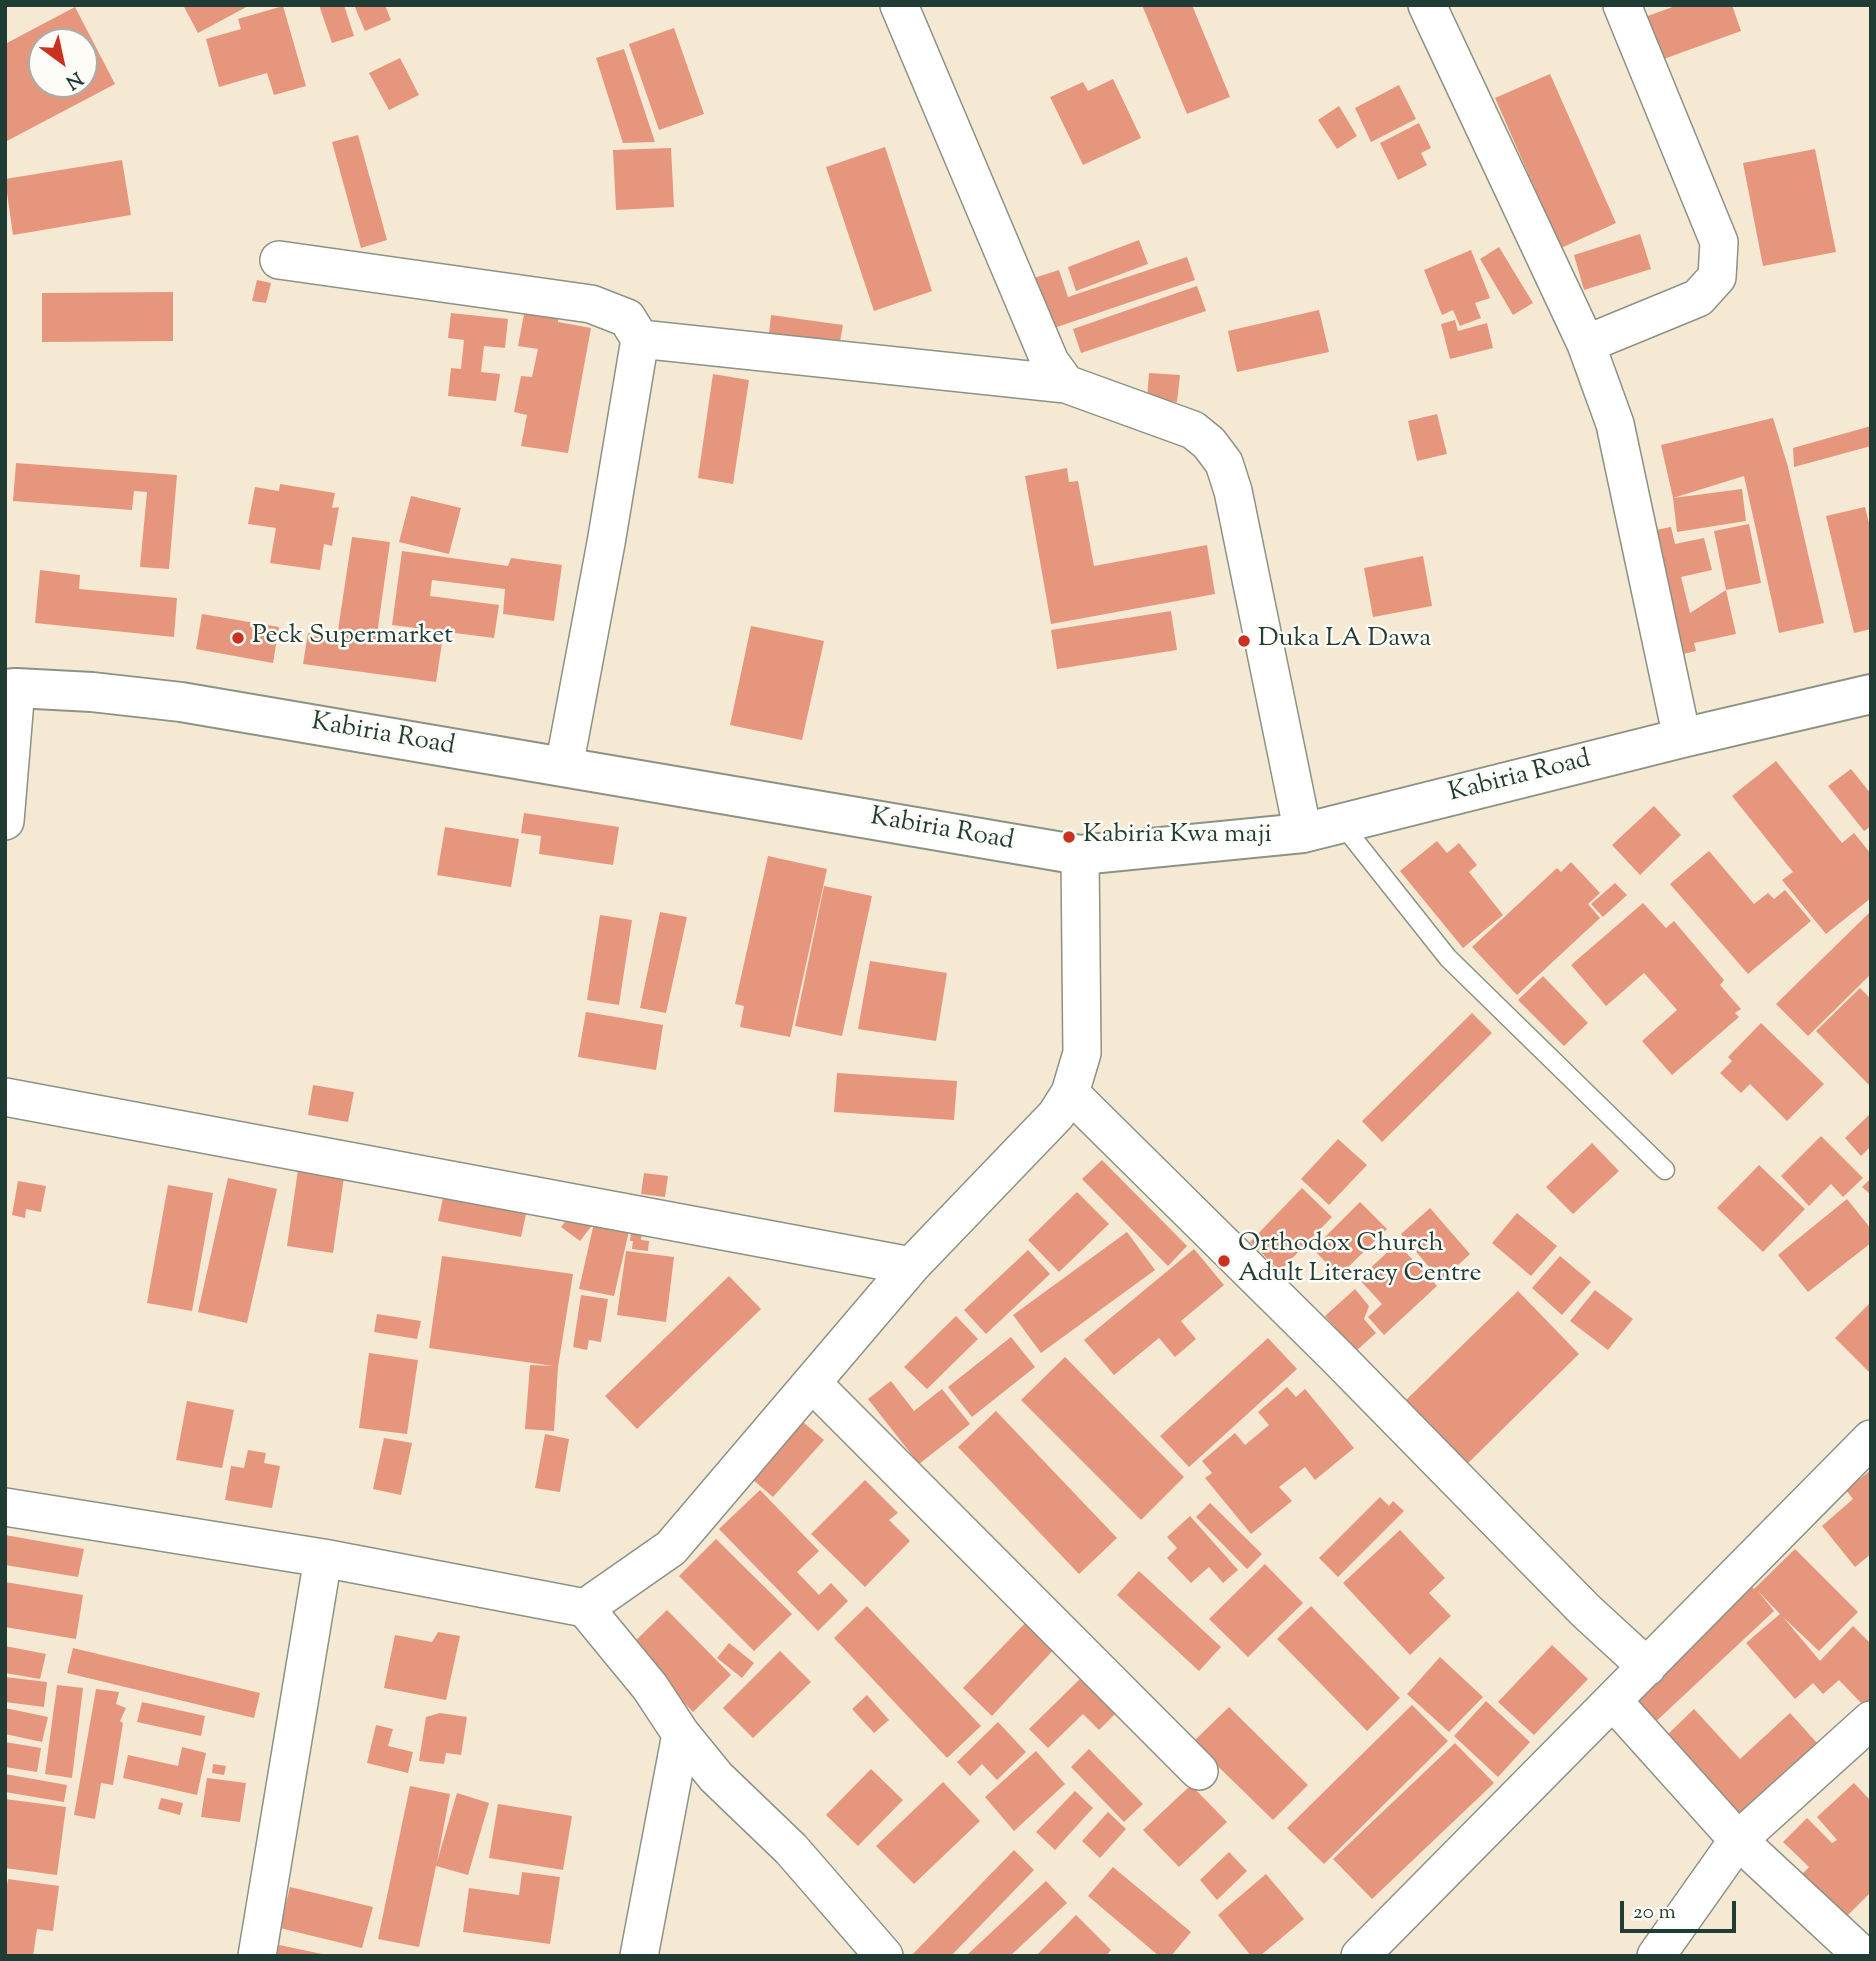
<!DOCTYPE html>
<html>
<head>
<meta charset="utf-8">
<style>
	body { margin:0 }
	#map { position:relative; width:1876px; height:1961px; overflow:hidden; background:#f5e9d3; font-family:"Sorts Mill Goudy",serif }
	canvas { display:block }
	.frame { position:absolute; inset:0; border:7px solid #1f3d34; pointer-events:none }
	.north { position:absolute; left:28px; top:28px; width:70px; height:70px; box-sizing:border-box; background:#fdfcf7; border:2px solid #a4b0a9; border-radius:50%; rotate:147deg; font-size:19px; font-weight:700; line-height:28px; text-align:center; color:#1f3d34 }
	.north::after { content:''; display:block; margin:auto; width:24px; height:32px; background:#c8321e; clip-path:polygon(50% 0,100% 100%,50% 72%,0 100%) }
	.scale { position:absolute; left:1620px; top:1901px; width:116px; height:32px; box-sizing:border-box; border:4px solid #1f3d34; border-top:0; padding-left:9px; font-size:21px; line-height:24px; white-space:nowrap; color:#1f3d34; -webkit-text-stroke:5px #fdfcf7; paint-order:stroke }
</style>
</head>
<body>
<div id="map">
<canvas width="1876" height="1961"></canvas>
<div class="frame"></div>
<div class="north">N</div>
<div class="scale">20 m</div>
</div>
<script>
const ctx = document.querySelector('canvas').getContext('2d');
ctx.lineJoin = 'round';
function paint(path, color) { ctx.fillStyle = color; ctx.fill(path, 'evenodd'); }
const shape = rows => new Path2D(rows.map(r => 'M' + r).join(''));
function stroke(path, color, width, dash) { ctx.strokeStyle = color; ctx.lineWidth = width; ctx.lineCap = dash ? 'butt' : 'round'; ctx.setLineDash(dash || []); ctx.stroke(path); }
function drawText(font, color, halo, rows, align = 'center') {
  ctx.font = font + ' "Sorts Mill Goudy",serif'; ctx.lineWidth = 5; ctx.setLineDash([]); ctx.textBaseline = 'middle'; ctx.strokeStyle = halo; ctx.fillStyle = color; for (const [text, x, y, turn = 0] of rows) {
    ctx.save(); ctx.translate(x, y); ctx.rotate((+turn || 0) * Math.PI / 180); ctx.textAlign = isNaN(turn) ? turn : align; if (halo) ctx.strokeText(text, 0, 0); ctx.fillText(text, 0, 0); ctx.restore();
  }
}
const building = shape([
	[183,5,250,5,198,33],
	[319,5,344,5,354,36,332,43],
	[354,5,385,5,391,20,365,31],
	[1142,5,1192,5,1230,97,1187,114],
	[1678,5,1732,5,1741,31,1661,60,1645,17],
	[283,6,306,86,274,95,267,73,219,87,206,39,241,29,238,19],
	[75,7,115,84,5,142,5,44],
	[42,42,84,42,84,84,42,84],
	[674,28,704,114,659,130,629,44],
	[624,49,655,142,623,143,596,58],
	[400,58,419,95,389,110,369,73],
	[1550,74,1616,223,1561,248,1495,98],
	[1113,79,1141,138,1083,165,1050,97,1083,82,1088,91],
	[1399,85,1416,119,1371,142,1355,108],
	[1339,106,1357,136,1337,149,1318,120],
	[1419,123,1431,148,1421,153,1427,165,1398,180,1380,143],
	[358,135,387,240,361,248,332,142],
	[885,147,932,291,874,311,826,167],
	[671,148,674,207,616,210,613,150],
	[1815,149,1836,252,1763,266,1743,163],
	[122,160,131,215,13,235,5,179],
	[1640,234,1651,269,1584,290,1574,255],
	[1139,240,1148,264,1076,291,1068,267],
	[1499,247,1533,303,1513,315,1480,259],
	[1471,250,1490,298,1475,303,1481,318,1460,326,1453,310,1442,315,1424,270],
	[1187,257,1195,280,1051,329,1034,278,1059,270,1068,297],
	[257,280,271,283,266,303,252,301],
	[1197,286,1206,311,1081,353,1073,329],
	[173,292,173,341,42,342,42,293],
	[525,309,558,315,558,322,591,328,568,453,521,446,527,415,514,412,521,376,532,377,538,349,518,346],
	[1319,310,1329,352,1237,372,1228,331],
	[451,313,508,319,505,348,484,346,481,372,500,374,496,401,448,396,451,368,461,369,464,340,448,338],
	[771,315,843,325,838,353,768,343],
	[1455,320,1458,331,1487,323,1493,348,1450,359,1441,324],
	[1149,373,1180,375,1177,402,1147,399],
	[713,374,749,380,733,484,698,478],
	[1437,414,1447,454,1417,461,1408,421],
	[1773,418,1788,467,1824,623,1779,633,1744,476,1673,498,1661,445],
	[1871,426,1871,446,1794,467,1793,448],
	[16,463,177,475,169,569,140,567,147,492,134,491,132,510,13,501],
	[1067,468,1069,482,1078,481,1094,566,1207,545,1215,594,1051,624,1025,476],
	[280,484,335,493,332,508,339,507,332,546,324,544,320,570,270,563,276,528,248,524,255,487,279,491],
	[1742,489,1746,521,1677,532,1673,498],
	[411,496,461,508,449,554,399,542],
	[1865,507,1871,531,1871,629,1854,633,1826,516],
	[1749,524,1761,583,1726,590,1714,531],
	[1671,527,1675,544,1704,538,1712,570,1681,577,1690,613,1726,590,1736,634,1694,643,1696,651,1674,656,1646,532],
	[352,537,390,542,377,634,442,643,436,682,303,664,308,633,337,637],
	[402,551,508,566,511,558,562,565,554,621,503,614,505,589,432,580,430,596,499,605,494,638,392,625],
	[1423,556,1432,606,1373,617,1364,568],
	[40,570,80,575,79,589,177,598,174,637,35,623],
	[1171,611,1177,650,1057,669,1051,630],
	[202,614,279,627,273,663,196,649],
	[751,626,824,641,802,740,730,725],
	[1776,761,1842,843,1854,833,1871,854,1871,898,1826,934,1782,880,1793,872,1732,796],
	[1851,769,1871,794,1871,826,1864,831,1828,786],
	[1654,806,1681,835,1640,875,1612,845],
	[524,813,619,827,613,865,539,854,541,836,521,833],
	[445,827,519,839,511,887,437,875],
	[1437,841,1447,853,1459,843,1477,865,1469,872,1503,915,1463,948,1400,871],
	[1709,851,1754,904,1768,893,1774,899,1785,890,1811,921,1748,974,1670,884],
	[768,856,827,869,790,1037,740,1027,744,1006,735,1004],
	[1571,862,1600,893,1588,904,1600,918,1517,995,1472,947,1557,868,1561,872],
	[1615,883,1627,895,1603,917,1591,904],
	[824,886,872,896,842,1036,795,1026],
	[1643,903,1666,928,1674,921,1724,980,1720,985,1741,1009,1735,1013,1739,1017,1672,1075,1642,1041,1677,1010,1644,973,1606,1006,1571,965],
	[1871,911,1871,974,1808,1036,1776,1004],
	[660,912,687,917,666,1013,640,1008],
	[600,915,632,920,619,1005,587,1000],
	[870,961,947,973,936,1041,858,1029],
	[1543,976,1588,1023,1564,1046,1518,1000],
	[1860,988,1871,999,1871,1087,1816,1031],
	[586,1012,663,1025,656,1070,578,1057],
	[1472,1013,1492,1033,1382,1142,1362,1121],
	[1761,1023,1824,1084,1787,1121,1750,1084,1741,1093,1720,1073,1732,1061,1728,1057],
	[837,1073,957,1081,954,1120,834,1112],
	[313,1085,354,1092,348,1122,308,1115],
	[1869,1115,1871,1117,1871,1146,1861,1156,1845,1138],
	[1821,1136,1863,1178,1843,1197,1831,1184,1809,1206,1781,1176],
	[1338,1139,1367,1165,1329,1205,1301,1179],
	[1592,1143,1619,1171,1573,1214,1546,1187],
	[1102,1160,1187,1246,1168,1266,1082,1179],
	[1759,1165,1805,1209,1763,1252,1717,1208],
	[298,1170,344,1177,333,1253,287,1246],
	[644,1173,668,1176,665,1197,641,1194],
	[228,1178,277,1189,247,1323,198,1312],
	[1871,1178,1871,1195,1862,1187],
	[18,1181,46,1186,41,1212,26,1209,25,1218,12,1215],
	[168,1185,213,1193,192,1311,147,1303],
	[1302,1188,1332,1217,1280,1271,1250,1242],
	[445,1189,528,1205,521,1237,438,1221],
	[1077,1192,1109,1224,1059,1272,1028,1240],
	[1847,1199,1871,1229,1871,1243,1808,1292,1778,1255],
	[1360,1202,1387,1229,1339,1276,1313,1249],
	[1430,1208,1470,1254,1441,1281,1401,1234],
	[574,1210,629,1231,614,1296,579,1289,594,1223,580,1241,561,1227],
	[1517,1213,1557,1246,1531,1276,1492,1243],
	[632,1224,643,1225,641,1240,649,1241,648,1251,632,1249,633,1241,630,1241],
	[1127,1232,1155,1270,1041,1353,1013,1315],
	[1397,1243,1437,1286,1384,1335,1368,1317,1382,1304,1359,1279],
	[1194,1249,1224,1285,1181,1321,1196,1339,1175,1357,1159,1338,1114,1375,1084,1340],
	[1028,1250,1050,1274,986,1334,964,1310],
	[626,1251,674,1257,666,1322,617,1315],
	[442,1256,573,1274,558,1367,554,1431,525,1429,530,1365,553,1366,429,1348],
	[1560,1256,1591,1282,1562,1315,1532,1288],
	[729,1276,761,1309,637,1429,605,1396],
	[1355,1289,1369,1306,1364,1319,1376,1333,1356,1351,1325,1316],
	[1595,1290,1633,1319,1608,1350,1570,1321],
	[1518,1291,1579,1354,1465,1466,1403,1403],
	[581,1295,608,1299,601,1342,589,1340,587,1350,573,1347],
	[1871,1302,1871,1374,1835,1338],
	[377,1314,421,1321,417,1339,374,1332],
	[956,1316,978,1339,927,1389,904,1367],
	[1011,1337,1035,1367,972,1417,948,1387],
	[1268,1338,1297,1369,1189,1467,1160,1436],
	[369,1353,418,1360,407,1434,359,1428],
	[1065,1357,1184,1477,1141,1520,1021,1400],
	[891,1381,914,1411,942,1389,970,1424,919,1464,868,1399],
	[1287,1387,1296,1397,1305,1389,1354,1448,1315,1480,1305,1467,1279,1487,1292,1501,1251,1534,1205,1478,1212,1473,1202,1461,1235,1433,1245,1445,1269,1425,1258,1412],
	[187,1401,234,1410,222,1468,176,1460],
	[996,1411,1117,1538,1079,1574,958,1447],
	[796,1416,824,1440,773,1497,745,1473],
	[545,1434,569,1439,560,1492,535,1488],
	[384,1438,412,1443,401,1495,373,1489],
	[248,1450,266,1453,264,1463,280,1466,272,1508,225,1500,231,1466,244,1468],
	[1871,1470,1871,1554,1855,1567,1822,1526,1853,1499,1846,1490],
	[865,1480,898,1513,889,1520,910,1541,865,1587,811,1534],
	[760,1490,819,1551,797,1572,819,1595,831,1583,848,1601,818,1631,719,1529],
	[1380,1497,1389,1506,1393,1501,1404,1511,1338,1577,1319,1558],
	[1210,1503,1262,1554,1247,1569,1196,1517],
	[1190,1516,1238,1570,1223,1583,1209,1567,1191,1583,1167,1558,1177,1548,1167,1537],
	[1400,1530,1445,1578,1429,1593,1451,1616,1410,1655,1343,1583],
	[5,1535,84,1549,78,1577,5,1565],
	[716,1539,792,1614,754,1651,679,1576],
	[1795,1549,1858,1612,1819,1651,1783,1617,1820,1661,1853,1626,1871,1644,1871,1699,1864,1706,1839,1680,1823,1694,1813,1683,1795,1699,1746,1643,1780,1614,1758,1591,1774,1611,1650,1727,1622,1696,1746,1580,1754,1589],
	[1265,1564,1303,1603,1248,1657,1209,1619],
	[1139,1571,1221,1647,1199,1671,1117,1595],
	[5,1582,83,1595,76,1639,5,1627],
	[867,1606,981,1726,947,1758,834,1638],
	[1311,1606,1400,1698,1367,1731,1277,1639],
	[667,1610,731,1675,693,1712,629,1647],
	[1029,1619,1058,1645,992,1716,963,1688],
	[438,1632,460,1636,446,1700,384,1688,395,1635,432,1642],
	[729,1643,754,1663,742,1678,717,1658],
	[1552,1645,1588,1679,1534,1735,1498,1702],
	[5,1646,46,1654,40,1679,5,1673],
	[73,1648,260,1693,254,1718,67,1673],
	[780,1651,811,1682,753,1738,723,1708],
	[1440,1657,1483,1697,1449,1732,1407,1694],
	[1083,1676,1118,1711,1099,1730,1083,1714,1048,1748,1029,1729],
	[5,1677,47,1682,44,1707,5,1702],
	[57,1685,83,1688,72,1778,45,1774],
	[96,1689,119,1692,116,1704,126,1708,120,1721,123,1723,113,1785,101,1783,95,1819,74,1815],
	[867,1695,889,1720,874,1733,852,1709],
	[1486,1701,1530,1742,1498,1777,1454,1736],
	[142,1702,205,1716,201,1736,137,1722],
	[1412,1705,1448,1741,1324,1864,1287,1828],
	[1229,1707,1308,1785,1273,1820,1193,1742],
	[5,1708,48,1717,42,1742,5,1734],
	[1694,1709,1740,1759,1790,1713,1818,1744,1738,1818,1664,1738],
	[440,1713,467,1717,461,1755,446,1753,444,1764,419,1761,426,1717],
	[998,1722,1026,1752,997,1780,982,1764,970,1776,957,1762],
	[376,1725,393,1729,388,1746,413,1752,408,1773,367,1763],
	[5,1742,41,1748,37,1772,5,1767],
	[1455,1743,1494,1783,1372,1899,1333,1859],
	[182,1747,206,1753,197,1795,123,1778,128,1755,178,1766],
	[1089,1749,1143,1804,1124,1822,1071,1767],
	[1036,1751,1065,1784,1014,1831,985,1797],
	[213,1764,226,1766,224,1775,212,1773],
	[871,1769,903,1800,858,1846,826,1815],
	[5,1774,67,1785,64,1802,5,1792],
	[207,1778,246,1783,240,1822,201,1817],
	[943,1782,980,1821,914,1884,876,1846],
	[1854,1783,1871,1801,1871,1892,1843,1920,1800,1876,1809,1867,1783,1842,1807,1818,1832,1843,1837,1840,1817,1817],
	[1191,1785,1227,1822,1179,1867,1143,1830],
	[410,1786,450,1794,437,1862,457,1793,489,1803,468,1875,436,1866,419,1947,378,1939],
	[1075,1791,1093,1808,1055,1850,1036,1832],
	[161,1798,183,1803,180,1815,158,1809],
	[5,1799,66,1807,57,1875,5,1868],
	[498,1804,572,1816,563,1870,489,1858],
	[1108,1812,1126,1829,1100,1858,1082,1841],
	[1014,1850,1034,1870,951,1956,911,1956],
	[1229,1852,1247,1871,1217,1900,1200,1880],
	[1113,1867,1191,1932,1171,1956,1159,1956,1088,1896],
	[522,1872,560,1877,550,1944,463,1932,469,1888,519,1895],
	[1266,1874,1304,1919,1260,1956,1251,1956,1218,1915],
	[8,1879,59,1886,53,1931,37,1929,33,1956,5,1956,5,1898],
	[1046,1881,1067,1903,1010,1956,966,1956],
	[290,1887,373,1907,362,1948,280,1928],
	[1076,1915,1111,1950,1106,1956,1036,1956],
	[279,1945,327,1955,327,1956,277,1956]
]);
const lane = shape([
	[1341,823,1448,958,1665,1170]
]);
const street = shape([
	[899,5,1050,362,1066,384,1193,430,1209,443,1224,463,1233,491,1303,833],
	[1427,5,1586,344,1615,424,1682,738],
	[279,260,591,304,627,318,640,339,606,543,564,767],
	[640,339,1066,384],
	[1586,344,1698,298,1717,277,1719,242,1622,5],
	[5,821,16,688],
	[1070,1093,1336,1356,1586,1611,1647,1667],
	[5,1097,911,1266],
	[812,1383,1199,1771],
	[5,1507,323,1558,585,1608,671,1548,911,1266,1056,1115,1070,1093,1082,1053,1080,855],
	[585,1608,650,1687,681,1734,716,1777,791,1849,884,1956],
	[1613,1701,1738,1840,1863,1956],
	[257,1956,323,1558],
	[639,1956,681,1734],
	[1360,1956,1871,1439],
	[1656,1956,1738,1840,1871,1720]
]);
const secondary = shape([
	[5,689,16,688,92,692,181,702,1080,855,1303,833,1682,738,1871,694]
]);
const markers = [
	[238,638,7,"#c8321e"],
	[1244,641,7,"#c8321e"],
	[1069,837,7,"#c8321e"],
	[1224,1261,7,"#c8321e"]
];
const poiNames = [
	["Peck Supermarket",252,638],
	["Duka LA Dawa",1258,641],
	["Kabiria Kwa maji",1083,837],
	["Orthodox Church",1238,1246],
	["Adult Literacy Centre",1238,1276]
];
const streetNames = [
	["Kabiria Road",383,736,10],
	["Kabiria Road",1520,778,-14],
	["Kabiria Road",942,831,10]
];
paint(building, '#e7967e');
stroke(lane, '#8a9384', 21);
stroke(street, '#8a9384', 40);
stroke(secondary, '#8a9384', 42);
stroke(lane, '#fff', 18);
stroke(street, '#fff', 37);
stroke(secondary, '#fff', 38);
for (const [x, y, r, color] of markers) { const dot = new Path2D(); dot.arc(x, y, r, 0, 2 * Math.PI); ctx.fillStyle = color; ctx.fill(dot); stroke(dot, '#fdfcf7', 2.5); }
drawText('26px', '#1f3d34', '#fdfcf7', poiNames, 'left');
drawText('26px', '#1f3d34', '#fdfcf7', streetNames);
</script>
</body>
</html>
